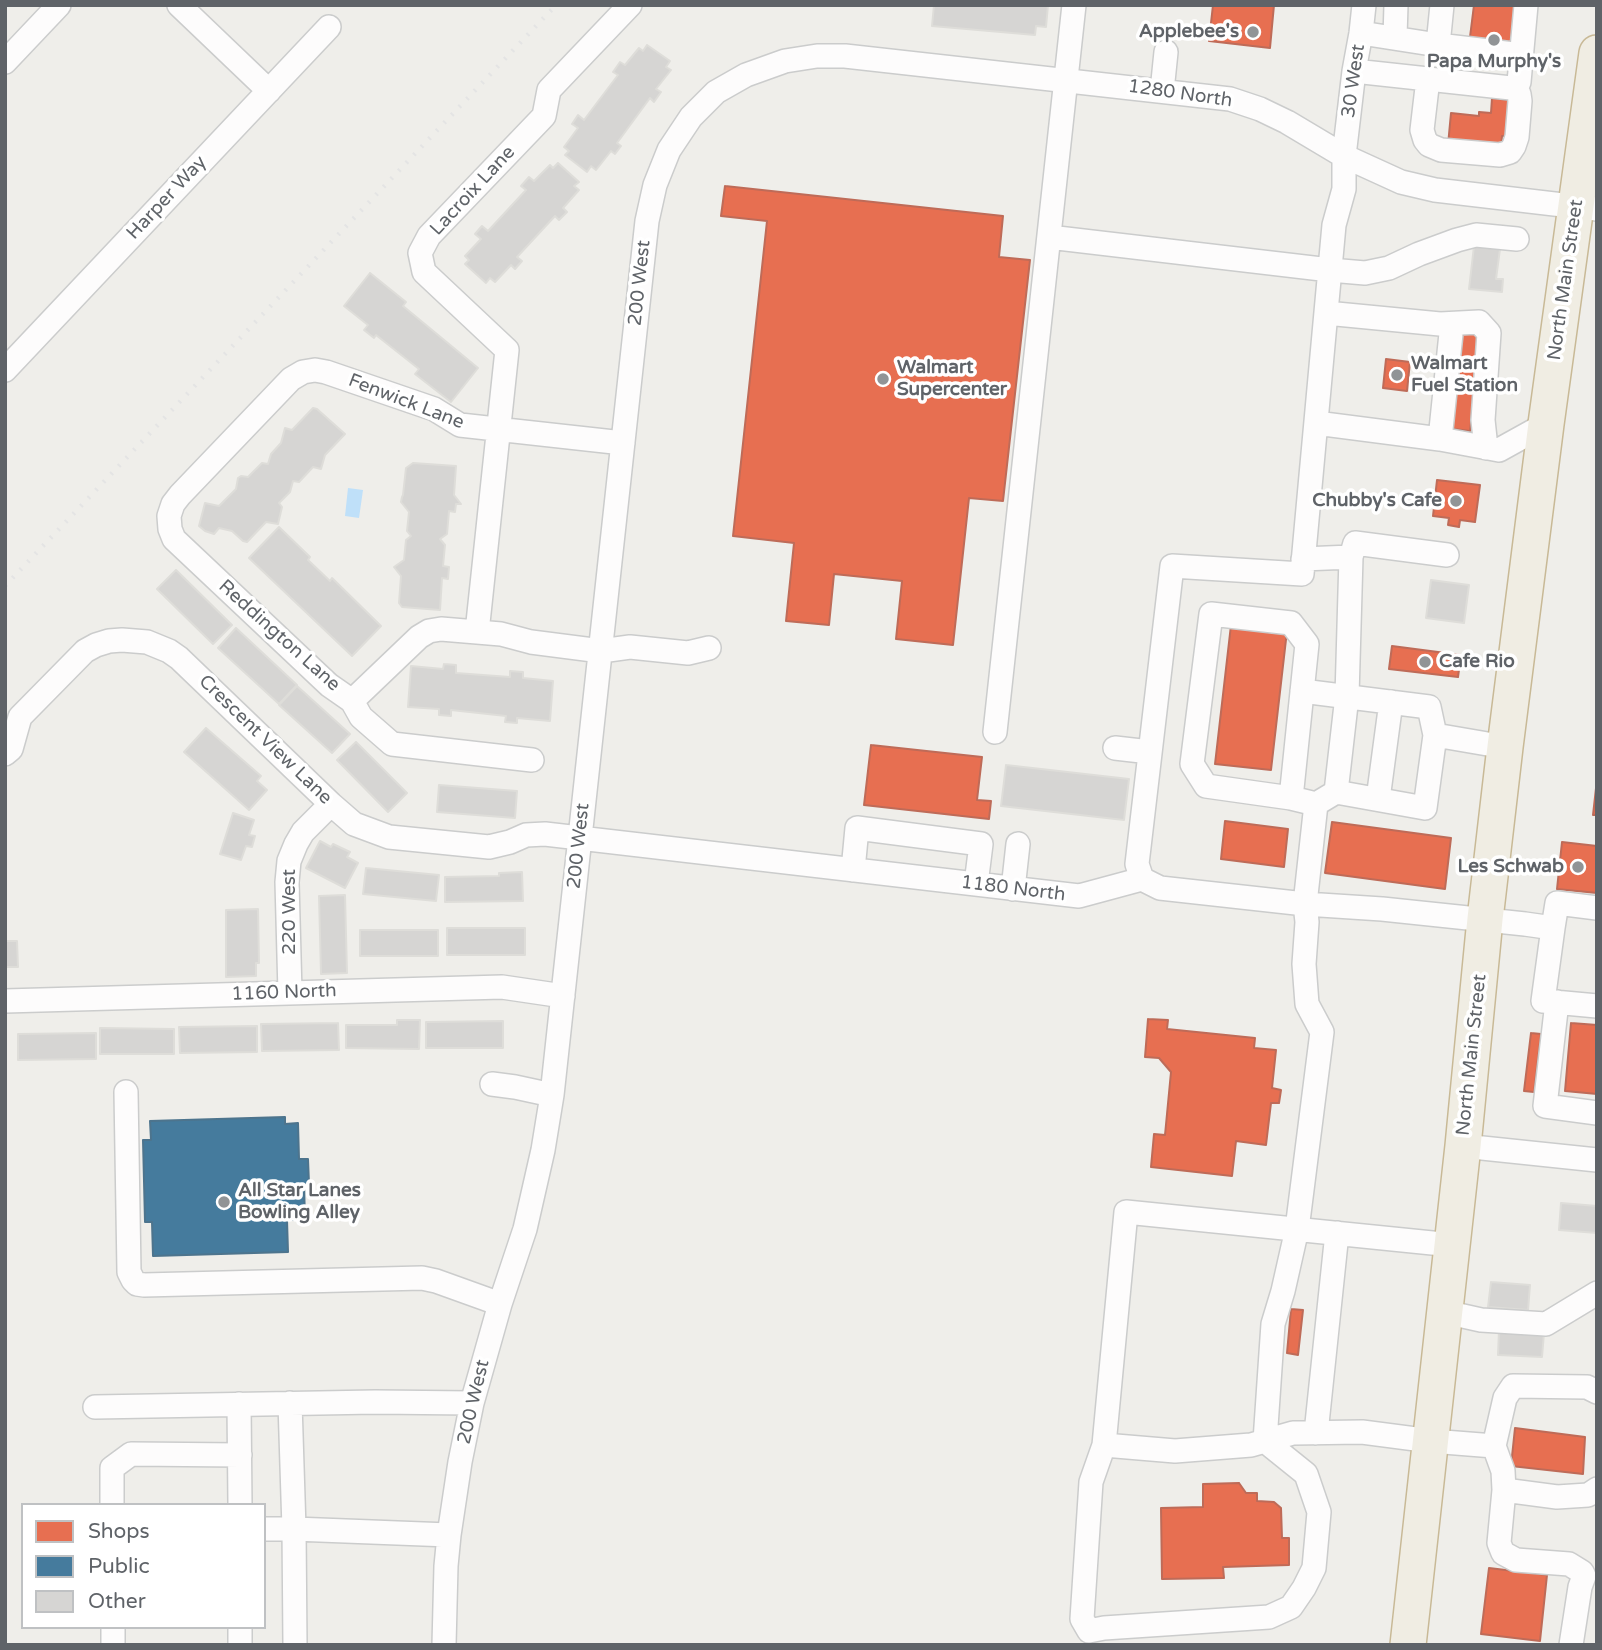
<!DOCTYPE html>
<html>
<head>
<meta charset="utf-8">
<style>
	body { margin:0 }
	#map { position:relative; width:1602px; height:1650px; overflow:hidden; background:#efeeea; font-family:"Varela Round",sans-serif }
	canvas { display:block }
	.frame { position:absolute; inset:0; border:7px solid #5f6368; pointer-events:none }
	.legend { position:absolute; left:21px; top:1503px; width:245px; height:126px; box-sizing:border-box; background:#fff; border:2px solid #bfc1c3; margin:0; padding:9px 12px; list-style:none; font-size:21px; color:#5f6368 }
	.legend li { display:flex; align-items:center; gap:14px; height:35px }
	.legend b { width:35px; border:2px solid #bfc1c3 }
</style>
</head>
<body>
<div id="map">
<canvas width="1602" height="1650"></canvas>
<div class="frame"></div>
<ul class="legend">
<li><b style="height:19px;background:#e76f51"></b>Shops</li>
<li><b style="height:19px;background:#457b9d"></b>Public</li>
<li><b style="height:19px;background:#d6d5d3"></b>Other</li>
</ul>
</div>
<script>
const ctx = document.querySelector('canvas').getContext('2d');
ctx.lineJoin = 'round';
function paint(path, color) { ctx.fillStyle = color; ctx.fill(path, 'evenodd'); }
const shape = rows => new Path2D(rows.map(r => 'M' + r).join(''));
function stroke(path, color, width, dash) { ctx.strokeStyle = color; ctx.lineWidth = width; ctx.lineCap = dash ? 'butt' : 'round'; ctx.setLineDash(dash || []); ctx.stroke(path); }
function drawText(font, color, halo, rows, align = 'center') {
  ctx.font = font + ' "Varela Round",sans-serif'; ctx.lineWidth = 7; ctx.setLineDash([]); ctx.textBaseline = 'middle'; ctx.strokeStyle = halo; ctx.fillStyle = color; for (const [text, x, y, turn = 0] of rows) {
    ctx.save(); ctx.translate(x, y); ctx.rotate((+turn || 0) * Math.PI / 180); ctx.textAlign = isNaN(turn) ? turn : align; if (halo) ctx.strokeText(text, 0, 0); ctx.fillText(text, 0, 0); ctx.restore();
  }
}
const water = shape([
	[348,488,363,490,359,518,345,516]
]);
const shops = shape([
	[1213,5,1274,5,1270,48,1209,41,1213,5],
	[1474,5,1518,5,1513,50,1469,45,1474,5],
	[1492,98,1515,101,1507,136,1502,136,1501,150,1448,145,1451,113,1479,116,1479,112,1491,113,1492,98],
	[725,186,1003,216,999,257,1030,260,1003,501,969,498,953,645,896,639,902,581,834,574,829,625,786,621,794,543,733,536,767,221,721,216,725,186],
	[1457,329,1481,332,1470,431,1446,428,1457,329],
	[1386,359,1410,362,1407,391,1383,388,1386,359],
	[1437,480,1480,485,1475,522,1460,520,1459,527,1448,525,1449,518,1433,516,1437,480],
	[1231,625,1287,631,1271,770,1215,764,1231,625],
	[1392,646,1461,655,1458,677,1389,669,1392,646],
	[871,745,982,757,977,800,991,801,989,819,864,805,871,745],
	[1597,779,1597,815,1593,815,1597,779],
	[1225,821,1288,829,1284,867,1221,859,1225,821],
	[1332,822,1451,838,1445,889,1325,873,1332,822],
	[1562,842,1597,846,1597,893,1557,889,1562,842],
	[1148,1019,1168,1020,1167,1029,1255,1038,1254,1048,1276,1050,1272,1088,1281,1090,1279,1103,1271,1103,1266,1145,1236,1141,1232,1176,1151,1167,1154,1134,1165,1135,1171,1072,1159,1058,1145,1057,1148,1019],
	[1571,1023,1597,1025,1597,1094,1565,1091,1571,1023],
	[1531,1033,1541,1034,1534,1092,1524,1091,1531,1033],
	[1291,1309,1303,1310,1298,1355,1287,1353,1291,1309],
	[1515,1428,1585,1437,1583,1474,1511,1466,1515,1428],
	[1239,1483,1246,1493,1257,1493,1257,1501,1274,1502,1281,1508,1282,1538,1289,1538,1289,1565,1223,1567,1224,1578,1162,1579,1161,1508,1203,1507,1203,1484,1239,1483],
	[1489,1568,1547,1575,1540,1641,1481,1634,1489,1568]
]);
const public = shape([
	[285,1117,285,1124,298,1123,299,1159,308,1159,309,1184,304,1184,305,1219,287,1220,288,1252,153,1256,152,1222,145,1222,143,1140,151,1140,150,1121,285,1117]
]);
const building = shape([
	[934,5,1048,5,1046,27,1036,26,1035,35,932,26,934,5],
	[647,45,670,61,666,67,671,70,656,89,661,92,654,102,650,98,617,143,621,146,615,154,611,151,596,170,591,166,587,172,565,155,569,151,564,147,578,128,572,124,578,115,584,120,618,75,613,72,620,62,625,65,639,48,643,51,647,45],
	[558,163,579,182,574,186,579,190,563,208,567,212,559,220,555,216,517,257,522,261,515,269,511,265,495,282,490,278,486,283,465,264,469,260,465,256,481,239,475,234,482,226,488,231,526,190,521,186,529,177,534,181,550,165,553,168,558,163],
	[1474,246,1500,249,1496,279,1503,279,1502,292,1469,289,1474,246],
	[370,273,406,302,403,306,478,368,451,402,415,374,419,369,376,335,374,338,364,330,368,325,344,306,370,273],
	[313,408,317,409,345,434,325,455,321,469,313,467,299,482,293,481,290,492,279,503,282,507,278,524,266,522,247,542,243,541,232,531,219,528,214,534,205,531,199,526,205,503,219,506,236,489,238,478,241,476,248,477,262,463,268,464,271,454,281,443,285,428,292,430,313,408],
	[413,463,456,466,454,495,461,504,456,504,455,512,449,511,447,534,440,539,445,545,443,566,449,567,448,579,442,578,440,610,402,607,399,603,401,576,394,567,404,560,406,540,411,536,407,531,409,512,401,502,402,497,403,495,406,468,413,463],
	[279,527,310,557,308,560,330,581,332,578,381,626,352,656,249,558,279,527],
	[176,570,232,625,213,644,157,589,176,570],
	[1431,580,1469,585,1464,623,1426,618,1431,580],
	[236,628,297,685,279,704,218,648,236,628],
	[444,664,456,665,456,673,510,677,510,671,523,672,523,678,553,681,550,721,517,718,517,723,505,722,506,716,451,710,451,716,439,715,439,709,408,707,411,666,443,669,444,664],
	[297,686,350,734,332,753,279,705,297,686],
	[206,728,261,776,257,781,267,790,249,810,184,752,206,728],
	[356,742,407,793,388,812,337,760,356,742],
	[1006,765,1129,779,1124,820,1001,806,1006,765],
	[439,785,517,791,515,818,437,812,439,785],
	[233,813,254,820,249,835,255,836,252,847,246,846,241,860,220,854,233,813],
	[320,841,331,847,333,844,350,852,347,857,358,863,345,888,306,868,320,841],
	[366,868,439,875,436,901,363,894,366,868],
	[522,872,523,901,445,902,445,877,499,876,499,873,522,872],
	[345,895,347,973,321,974,319,896,345,895],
	[258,909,259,963,256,963,256,976,226,977,226,910,258,909],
	[447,928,525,928,525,955,447,955,447,928],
	[360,930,438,930,438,956,360,956,360,930],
	[5,941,17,941,18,967,5,967,5,941],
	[397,1020,420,1020,419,1049,346,1048,346,1025,397,1025,397,1020],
	[503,1021,503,1048,426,1048,426,1022,503,1021],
	[338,1023,339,1050,262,1051,261,1024,338,1023],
	[257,1026,257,1052,180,1053,179,1027,257,1026],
	[100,1028,174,1029,174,1054,100,1054,100,1028],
	[96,1033,96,1059,18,1060,18,1034,96,1033],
	[1561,1203,1597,1206,1597,1233,1559,1230,1561,1203],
	[1491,1282,1530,1285,1528,1310,1488,1307,1491,1282],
	[1499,1330,1544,1333,1542,1357,1498,1355,1499,1330]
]);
const minor = shape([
	[179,5,269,91],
	[1361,33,1438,45,1522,55],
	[1395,37,1396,5],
	[1438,45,1442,5],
	[5,62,59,5],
	[1354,71,1511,88,1515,89,1519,94,1520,101,1517,137,1514,146,1510,152,1500,155,1441,150,1429,145,1425,140,1422,130,1428,79],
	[1511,88,1517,86,1519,82,1526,5],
	[1162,91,1166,52],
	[1049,237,1330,270,1365,273,1389,268,1419,254,1457,240,1476,235,1517,239],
	[1326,313,1440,324,1479,322,1489,333,1483,420,1486,448],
	[5,370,329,27],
	[1316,423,1440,439,1499,450,1546,424],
	[1440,439,1452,324],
	[623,443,460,425,434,409,326,372,315,370,303,372,291,379,180,495,173,504,169,516,170,529,174,539,329,685,352,701,419,637,429,631,441,629,501,634,531,642,601,651,630,647,688,653,709,648],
	[1303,559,1351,557,1355,543,1447,555],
	[477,632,507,350,424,272,420,253,429,236,544,116,549,90,630,5],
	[1302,691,1429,707,1435,735,1505,747],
	[352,701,361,717,392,744,532,760],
	[995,732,1074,5],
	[1115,748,1150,752],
	[5,754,11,749,20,717,85,651,96,645,109,641,122,640,147,642,169,651,179,658,331,804,354,824,389,837,489,847,510,842,526,835,545,834,1079,896,1142,879,1160,888,1305,904,1382,909,1525,924,1553,928,1543,1001,1597,1006],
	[1336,792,1425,808,1435,735],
	[1291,798,1206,786,1192,764,1211,614,1291,623,1307,644,1291,798,1316,804,1336,792,1347,696,1351,557],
	[1378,799,1391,702],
	[853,870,857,828,981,844,976,884],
	[1142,879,1137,864,1172,566,1302,574,1334,225,1344,189,1344,156,1354,71,1361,33,1364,5],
	[1013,889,1018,844],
	[1553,928,1557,903,1597,908],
	[290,993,287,882,289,861,296,844,303,832,331,804],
	[5,1001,502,987,563,996],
	[1557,1002,1545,1106,1597,1113],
	[492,1084,515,1087,552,1095],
	[126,1092,129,1272,133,1280,137,1284,144,1285,422,1278,436,1281,500,1304],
	[1463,1146,1597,1160],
	[1452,1245,1126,1212,1104,1445,1175,1451,1251,1445,1293,1433,1362,1432,1431,1441,1494,1446,1503,1471,1504,1490,1499,1543,1503,1553,1516,1560,1569,1564,1582,1572,1584,1576,1580,1587,1571,1645],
	[1445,1312,1481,1320,1546,1324,1597,1293],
	[290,1403,294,1529,295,1645],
	[239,1404,240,1505],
	[95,1407,375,1402,472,1403],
	[1316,1433,1337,1233],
	[1104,1445,1091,1482,1082,1619,1089,1631,1104,1628,1269,1617,1291,1607,1304,1588,1314,1568,1319,1512,1306,1474,1265,1441,1273,1324,1283,1291,1297,1229,1322,1032,1307,1004,1304,964,1307,922,1305,904,1316,804],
	[1494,1446,1505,1398,1513,1386,1587,1387,1597,1392],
	[1504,1490,1557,1497,1588,1495,1597,1489],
	[112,1505,112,1468,131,1454,240,1455],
	[264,1529,294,1529,449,1535],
	[113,1627,113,1645],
	[240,1627,240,1645],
	[444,1645,446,1566,449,1535,460,1462,472,1403,500,1304,525,1229,543,1150,552,1095,647,221,655,185,669,150,691,117,716,92,746,75,785,61,817,56,845,56,1230,99,1260,109,1287,122,1344,156,1401,182,1435,190,1597,209]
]);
const highway = shape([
	[1408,1645,1463,1146,1485,919,1505,747,1546,424,1597,53]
]);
const rail = shape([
	[5,586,556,5]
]);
const markers = [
	[1253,32,7,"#919496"],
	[1494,40,7,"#919496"],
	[1397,375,7,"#919496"],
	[883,379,7,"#919496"],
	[1456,501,7,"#919496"],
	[1425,662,7,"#919496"],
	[1578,867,7,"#919496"],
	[224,1202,7,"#919496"]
];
const poiNames = [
	["Applebee's",1239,32,"right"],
	["Papa Murphy's",1494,62,"center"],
	["Walmart",1411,364],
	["Fuel Station",1411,386],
	["Walmart",897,368],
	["Supercenter",897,390],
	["Chubby's Cafe",1442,501,"right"],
	["Cafe Rio",1439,662],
	["Les Schwab",1564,867,"right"],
	["All Star Lanes",238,1191],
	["Bowling Alley",238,1213]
];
const streetNames = [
	["30 West",1354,81,-82],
	["1280 North",1180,94,8],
	["Lacroix Lane",473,191,-47],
	["Harper Way",167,198,-47],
	["North Main Street",1566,280,-82],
	["200 West",640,283,-84],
	["Fenwick Lane",406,402,21],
	["Reddington Lane",279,636,42],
	["Crescent View Lane",265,740,44],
	["200 West",579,846,-84],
	["1180 North",1013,889,7],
	["220 West",290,912,-90],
	["1160 North",284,993,-2],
	["North Main Street",1472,1055,-84],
	["200 West",474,1402,-77]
];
paint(water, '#bfe0f9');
paint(shops, '#e76f51');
stroke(shops, '#be6b58', 2);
paint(public, '#457b9d');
stroke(public, '#4d748d', 2);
paint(building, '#d6d5d3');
stroke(building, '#deddd9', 2);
stroke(minor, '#cbcccc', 26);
stroke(highway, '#c8b996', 38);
stroke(minor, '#fdfcfc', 23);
stroke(highway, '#f0ede3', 35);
stroke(rail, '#e4e4e4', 4.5, [2, 9]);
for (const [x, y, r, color] of markers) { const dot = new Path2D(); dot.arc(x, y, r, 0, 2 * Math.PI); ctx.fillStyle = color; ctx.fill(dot); stroke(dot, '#fff', 2.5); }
drawText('bold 19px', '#5f6368', '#fff', poiNames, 'left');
drawText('19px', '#5f6368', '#fff', streetNames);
</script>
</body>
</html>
